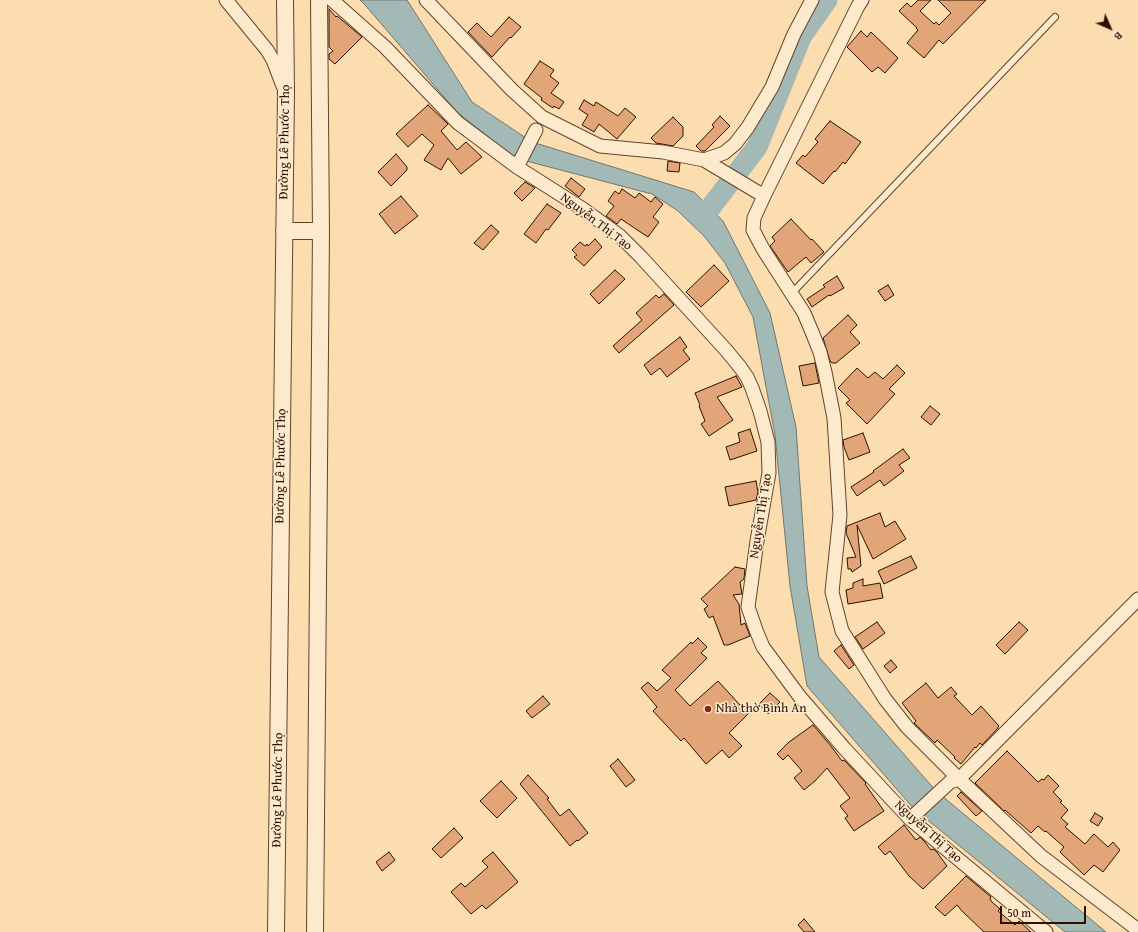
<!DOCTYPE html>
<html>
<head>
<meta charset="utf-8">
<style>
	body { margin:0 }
	#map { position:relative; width:1138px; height:932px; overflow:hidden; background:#fcddb0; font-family:"Gentium Book Plus",serif }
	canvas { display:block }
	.north { position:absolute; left:1090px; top:8px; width:40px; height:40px; -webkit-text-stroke:3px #fde9cc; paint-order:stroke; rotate:135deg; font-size:11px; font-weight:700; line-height:16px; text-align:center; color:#2d1000 }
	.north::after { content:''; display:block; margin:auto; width:14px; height:18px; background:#2d1000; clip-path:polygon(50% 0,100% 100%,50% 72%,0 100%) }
	.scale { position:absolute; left:1000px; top:906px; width:86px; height:18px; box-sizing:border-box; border:2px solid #2d1000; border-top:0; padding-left:5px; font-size:12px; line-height:14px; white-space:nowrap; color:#2d1000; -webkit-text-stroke:3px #fde9cc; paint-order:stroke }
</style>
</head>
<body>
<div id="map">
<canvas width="1138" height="932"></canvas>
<div class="north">B</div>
<div class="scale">50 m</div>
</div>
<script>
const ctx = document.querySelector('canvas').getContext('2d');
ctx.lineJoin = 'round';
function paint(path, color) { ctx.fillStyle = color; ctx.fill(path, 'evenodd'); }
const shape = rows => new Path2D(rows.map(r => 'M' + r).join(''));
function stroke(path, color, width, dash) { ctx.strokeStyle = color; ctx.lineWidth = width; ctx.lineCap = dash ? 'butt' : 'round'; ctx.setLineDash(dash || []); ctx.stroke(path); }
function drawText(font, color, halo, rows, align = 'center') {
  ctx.font = font + ' "Gentium Book Plus",serif'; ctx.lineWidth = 3; ctx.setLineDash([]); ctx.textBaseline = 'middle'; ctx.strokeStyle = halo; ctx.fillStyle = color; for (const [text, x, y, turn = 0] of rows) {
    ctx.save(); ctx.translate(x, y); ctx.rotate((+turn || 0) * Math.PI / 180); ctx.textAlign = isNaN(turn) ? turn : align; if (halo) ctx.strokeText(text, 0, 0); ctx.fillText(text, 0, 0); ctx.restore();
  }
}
const water = shape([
	[360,0,407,0,472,102,532,142,694,192,723,221,770,313,796,427,807,586,819,657,936,791,1106,932,1065,932,913,808,807,686,790,586,775,435,753,317,725,263,704,236,678,211,652,194,515,158,457,112,365,5,360,0]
]);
const river = shape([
	[710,208,757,147,801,37,827,0]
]);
const building = shape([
	[918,0,931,0,920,11,934,24,936,22,939,25,951,13,938,0,986,0,943,44,939,40,924,58,907,43,918,30,916,28,917,28,899,11,907,3,911,7,918,0],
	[329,9,336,17,337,16,362,37,335,64,329,59,329,54,333,51,329,47,329,9],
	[509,17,521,27,511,38,510,37,492,57,468,32,477,23,491,37,509,17],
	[861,31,867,37,871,32,898,58,885,73,878,67,872,72,847,47,861,31],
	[540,61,554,70,550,76,559,83,551,93,564,102,559,109,554,106,553,108,541,100,542,98,524,84,540,61],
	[584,100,594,106,596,102,618,116,625,108,636,117,617,139,599,124,594,132,582,125,588,115,579,109,584,100],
	[428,105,448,124,441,131,457,150,466,142,482,157,461,174,448,158,441,170,424,160,434,145,422,134,408,147,396,134,428,105],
	[720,116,730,126,705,151,701,151,696,146,714,127,712,125,720,116],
	[673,117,683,127,683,136,673,146,656,143,651,138,673,117],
	[830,121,861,142,845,164,843,162,835,172,834,171,823,184,796,163,803,155,805,157,818,142,815,139,830,121],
	[396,154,407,167,407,170,391,186,378,172,396,154],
	[668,161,680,163,679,172,667,171,668,161],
	[571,178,585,189,579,197,565,186,571,178],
	[525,182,535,188,522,201,514,193,525,182],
	[622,189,635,198,639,193,651,202,655,197,663,204,653,217,659,222,648,237,621,219,617,224,606,216,614,206,608,201,615,191,619,194,622,189],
	[401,196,418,216,395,234,379,214,401,196],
	[547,204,561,213,548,230,546,229,536,243,524,234,547,204],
	[791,219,811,240,812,239,824,252,811,263,806,257,788,272,770,246,775,241,772,237,791,219],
	[491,225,499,232,483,250,474,243,491,225],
	[595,239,602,247,584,266,574,257,577,255,572,250,580,242,585,246,587,244,588,246,595,239],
	[714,265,729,281,701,307,686,292,714,265],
	[615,270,625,279,599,304,590,294,615,270],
	[837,276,844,288,830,296,829,295,812,307,807,299,825,287,823,285,837,276],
	[888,285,894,295,885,301,878,291,888,285],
	[664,294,674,305,619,353,613,346,642,320,636,313,656,295,659,298,664,294],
	[848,315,857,325,850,332,860,343,836,363,832,363,830,361,823,338,848,315],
	[680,337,687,347,683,350,690,359,667,377,660,368,651,375,644,365,680,337],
	[815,363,819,383,803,386,799,366,815,363],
	[897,365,905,373,889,389,895,394,867,424,846,403,850,400,838,388,857,368,868,378,875,372,883,379,897,365],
	[736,376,742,387,717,397,733,420,709,436,701,424,705,421,699,406,700,405,695,393,736,376],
	[930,406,940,414,931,425,921,417,930,406],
	[750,429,757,451,730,460,726,447,740,442,738,433,750,429],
	[863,433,870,452,849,460,844,447,843,440,863,433],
	[903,449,910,458,899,465,904,471,884,486,880,480,857,496,851,487,874,472,873,471,903,449],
	[756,481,758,492,756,500,729,506,725,487,756,481],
	[880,513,885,527,895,521,906,539,873,559,857,525,861,566,852,572,851,569,848,569,847,558,856,557,846,533,847,526,880,513],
	[911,556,917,568,884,584,878,571,911,556],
	[735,567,745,569,744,579,740,582,742,594,733,595,739,604,741,625,745,623,750,636,728,645,724,645,713,616,709,618,704,609,708,606,701,599,735,567],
	[863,579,863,586,880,583,883,598,848,604,846,590,853,588,853,583,863,579],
	[877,622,885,633,863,649,855,637,877,622],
	[1019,622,1028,630,1005,654,996,645,1019,622],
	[698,638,707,647,701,653,707,658,675,690,690,706,718,681,740,705,741,704,750,712,729,733,742,746,729,758,722,750,706,764,684,738,681,741,653,711,657,707,641,688,648,682,657,691,671,678,662,670,691,642,692,644,698,638],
	[841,645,854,665,849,669,834,651,841,645],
	[891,660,897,667,890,673,884,666,891,660],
	[926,683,938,698,951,687,957,694,954,696,972,715,981,706,999,726,998,727,998,728,982,745,980,743,976,748,975,747,961,764,954,758,955,757,937,740,935,743,914,723,916,721,902,703,926,683],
	[770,693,780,702,768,714,759,704,770,693],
	[543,696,550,704,532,718,526,711,543,696],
	[813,725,831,746,842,761,844,760,866,783,865,784,884,811,854,831,845,818,848,816,840,806,850,798,827,768,815,781,804,790,794,778,802,771,788,755,783,760,777,754,789,742,813,725],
	[1007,751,1038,782,1042,779,1044,780,1048,775,1059,786,1053,792,1062,801,1060,802,1068,810,1061,818,1068,824,1065,827,1085,844,1094,834,1108,847,1113,842,1120,850,1103,872,1094,865,1084,875,1060,852,1064,847,1046,831,1045,832,1038,826,1031,833,1005,810,1004,811,975,783,1007,751],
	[618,759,635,780,626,787,610,766,618,759],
	[528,775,549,798,547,799,560,816,569,809,588,833,578,841,577,840,570,846,520,784,528,775],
	[501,781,517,798,497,818,480,801,501,781],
	[961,792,982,811,976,816,957,796,961,792],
	[1095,813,1103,818,1098,826,1090,821,1095,813],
	[904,825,916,840,920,837,924,841,931,850,933,849,936,851,947,866,923,889,909,876,890,851,885,855,878,847,904,825],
	[454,828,463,838,441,858,432,849,454,828],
	[389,852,395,860,382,871,376,862,389,852],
	[493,852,518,882,486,909,482,905,471,914,451,892,461,883,465,887,488,867,482,861,493,852],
	[966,876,991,897,990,899,992,902,1000,909,998,911,1015,925,1019,921,1031,932,984,932,962,911,957,905,945,916,935,907,966,876],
	[804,919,810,926,815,932,804,932,798,925,804,919]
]);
const service = shape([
	[792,293,1055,17]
]);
const minor = shape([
	[226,0,267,50,273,60,283,86],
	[332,0,385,47,458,123,517,167,583,209,620,236,641,257,726,350,740,367,747,377,752,388,760,411,768,442,769,473,757,541,748,607,756,630,763,647,800,697,844,748,910,819,1046,932],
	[426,0,512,90,542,117,600,146,663,152,704,160,764,196,754,218,753,230,763,249,804,313,812,332,820,352,825,372,834,418,840,515,832,592,842,631,885,699,907,727,959,779,1041,856,1138,930],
	[704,160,724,153,735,144,748,127,772,87,794,34,812,0],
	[517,167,536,130],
	[764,196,858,6,862,0],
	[910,819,950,782,959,779,1138,599]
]);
const tertiary = shape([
	[284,231,321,231],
	[276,932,286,93,285,0],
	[315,932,321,231,319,0]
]);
const markers = [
	[708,709,4,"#8f2418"]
];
const streetNames = [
	["Đường Lê Phước Thọ",285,142,-89],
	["Nguyễn Thị Tạo",596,222,37],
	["Đường Lê Phước Thọ",281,466,-89],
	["Nguyễn Thị Tạo",761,516,-81],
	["Đường Lê Phước Thọ",278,790,-89],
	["Nguyễn Thị Tạo",928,832,42]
];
const poiNames = [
	["Nhà thờ Bình An",716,709]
];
paint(water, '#a3b9b6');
stroke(water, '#74756d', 1);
stroke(river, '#a3b9b6', 21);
paint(building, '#e1a577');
stroke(building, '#2d1000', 1);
stroke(service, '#61432c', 8);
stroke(minor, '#61432c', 15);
stroke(tertiary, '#61432c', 18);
stroke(service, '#fde9cc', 6);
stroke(minor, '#fde9cc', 13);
stroke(tertiary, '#fde9cc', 16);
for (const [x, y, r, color] of markers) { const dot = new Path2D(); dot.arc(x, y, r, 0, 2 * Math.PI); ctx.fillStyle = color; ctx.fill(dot); stroke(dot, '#fde9cc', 1.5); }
drawText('13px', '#2d1000', '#fde9cc', streetNames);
drawText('13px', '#2d1000', '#fde9cc', poiNames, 'left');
</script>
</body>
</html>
